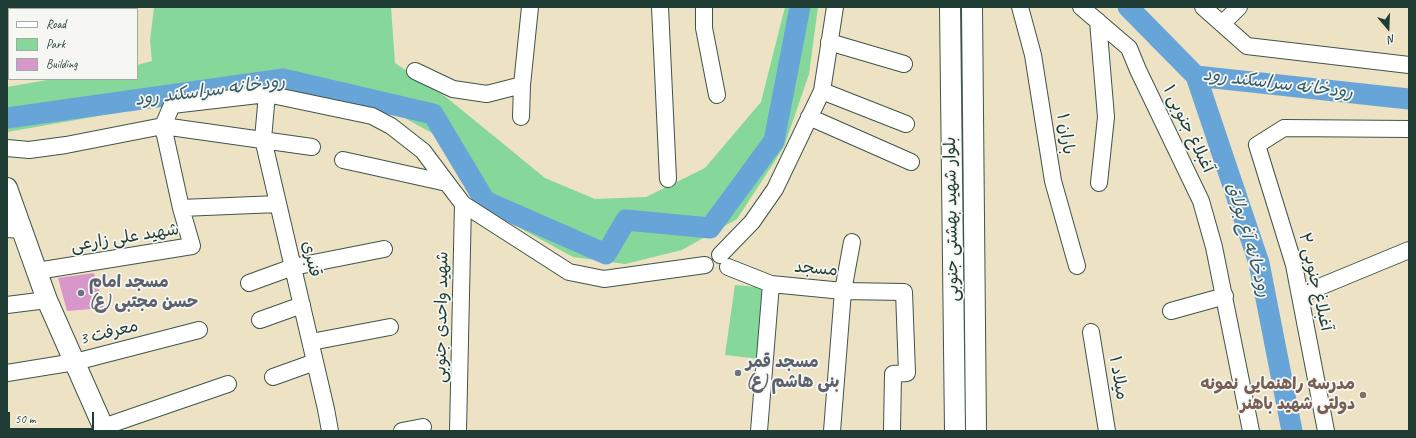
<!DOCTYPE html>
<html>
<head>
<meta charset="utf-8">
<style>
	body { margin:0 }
	#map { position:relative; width:1416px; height:438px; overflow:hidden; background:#ede2c3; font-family:Caveat,sans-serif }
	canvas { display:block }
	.frame { position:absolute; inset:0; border:8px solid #1f3d34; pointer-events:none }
	.legend { position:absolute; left:8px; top:8px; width:130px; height:72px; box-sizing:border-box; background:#f6f6f2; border:1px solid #a0aca6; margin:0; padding:5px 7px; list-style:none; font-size:12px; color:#1f3d34 }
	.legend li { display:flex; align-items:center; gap:8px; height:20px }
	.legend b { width:20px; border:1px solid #a0aca6 }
	.north { position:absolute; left:1368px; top:8px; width:40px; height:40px; -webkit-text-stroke:3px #f6f6f2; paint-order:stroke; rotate:161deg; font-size:11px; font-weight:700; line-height:16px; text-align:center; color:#1f3d34 }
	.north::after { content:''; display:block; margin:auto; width:14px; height:18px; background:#1f3d34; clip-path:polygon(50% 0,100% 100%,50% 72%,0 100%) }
	.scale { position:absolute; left:8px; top:412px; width:86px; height:18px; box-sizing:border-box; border:2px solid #1f3d34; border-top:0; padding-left:5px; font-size:12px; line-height:14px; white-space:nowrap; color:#1f3d34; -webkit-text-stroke:3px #f6f6f2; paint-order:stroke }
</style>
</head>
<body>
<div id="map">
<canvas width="1416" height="438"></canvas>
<div class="frame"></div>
<ul class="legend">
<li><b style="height:5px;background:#fff"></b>Road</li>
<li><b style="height:11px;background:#85d899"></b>Park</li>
<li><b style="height:11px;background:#d797cb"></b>Building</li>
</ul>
<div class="north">N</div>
<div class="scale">50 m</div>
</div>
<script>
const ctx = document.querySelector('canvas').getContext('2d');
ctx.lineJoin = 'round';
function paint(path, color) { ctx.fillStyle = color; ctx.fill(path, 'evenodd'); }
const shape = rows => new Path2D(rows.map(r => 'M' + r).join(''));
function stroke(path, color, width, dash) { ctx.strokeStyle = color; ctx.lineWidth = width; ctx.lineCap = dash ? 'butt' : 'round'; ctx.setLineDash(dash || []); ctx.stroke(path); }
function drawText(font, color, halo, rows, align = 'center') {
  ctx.font = font + ' Caveat,"Playpen Sans Arabic",sans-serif'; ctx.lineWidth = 3.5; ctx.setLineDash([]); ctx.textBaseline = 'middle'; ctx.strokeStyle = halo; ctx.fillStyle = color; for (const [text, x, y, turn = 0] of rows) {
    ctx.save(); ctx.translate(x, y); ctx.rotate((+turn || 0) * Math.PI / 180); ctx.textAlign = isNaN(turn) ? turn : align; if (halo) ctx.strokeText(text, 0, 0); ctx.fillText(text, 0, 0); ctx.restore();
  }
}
const green = shape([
	[154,7,391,7,395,63,446,97,545,178,595,199,646,197,705,168,761,102,785,7,818,7,809,74,784,147,737,219,682,250,625,264,573,257,485,209,432,133,392,111,281,84,7,132,7,87,53,79,137,79,137,65,152,61,150,41],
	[735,285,767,288,760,359,725,355]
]);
const river = shape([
	[1128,7,1196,76,1409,99],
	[1196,76,1259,263,1292,431],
	[7,118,283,79,433,114,485,201,606,254,626,220,710,228,774,141,800,7]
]);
const building = shape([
	[94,273,104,308,67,311,58,278]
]);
const minor = shape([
	[660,7,668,179],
	[704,7,704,28,717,95],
	[1020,7,1033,55,1053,181,1077,266],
	[1081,7,1129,48,1138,70,1201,201,1214,247,1251,431],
	[1203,7,1247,46,1409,65],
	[1098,21,1106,117,1099,183],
	[1222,24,1239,7],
	[829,42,904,64],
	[415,71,453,89,487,94,522,85],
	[822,91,906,124],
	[267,94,263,139,326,409,330,431],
	[521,117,522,85,530,7],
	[809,117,911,162],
	[7,148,29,150,66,145,163,126,312,147],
	[343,160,447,183,463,204,569,272,604,279,705,265],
	[181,208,278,204],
	[7,229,22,230],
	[720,255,752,222,775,189,822,91,835,7],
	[728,267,771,284,843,291,904,292,907,373,893,374,892,431],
	[37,271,192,246,181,208,163,126,172,105,267,94,372,116,391,126,423,151,447,183],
	[249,283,293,267,384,249],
	[1300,295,1409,250],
	[7,305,47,300],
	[1171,311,1225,296],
	[260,320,302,305],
	[1091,332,1107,431],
	[311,342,390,327],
	[7,373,75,362,199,330],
	[273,377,315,362],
	[103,427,228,384],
	[402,431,423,427],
	[458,431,463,204],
	[759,431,771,284],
	[832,431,843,291,852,242],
	[1326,431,1294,265,1257,145,1284,128,1409,129]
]);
const major = shape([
	[950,7,955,431],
	[972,7,976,431],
	[7,188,47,300,105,431]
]);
const markers = [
	[81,293,4,"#6b7280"],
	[738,373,4,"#6b7280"],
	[1363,395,4,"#8d6e63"]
];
const streetNames = [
	["آغبلاغ جنوبی ۱",1188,129,64],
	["باران ۱",1065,134,81],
	["بلوار شهید بهشتی جنوبی",952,219,-91],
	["شهيد علی زارعی",125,238,-9],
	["قنبری",311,259,77],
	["مسجد",816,269,5],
	["آغبلاغ جنوبی ۲",1315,282,77],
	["شهید واحدی جنوبی",442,317,-89],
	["معرفت 3",109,333,-14],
	["میلاد ۱",1118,378,80]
];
const worshipNames = [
	["مسجد امام",89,283],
	["حسن مجتبی (ع)",89,303],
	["مسجد قمر",746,363],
	["بنی هاشم (ع)",746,383]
];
const educationNames = [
	["مدرسه راهنمایی نمونه",1355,385],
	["دولتی شهید باهنر",1355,405]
];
const waterNames = [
	["رودخانه سراسکند رود",1278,84,7],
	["رودخانه سراسکند رود",210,91,-7],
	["رودخانه آغ بولاق",1248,240,74]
];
paint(green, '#85d899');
stroke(river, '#67a5d9', 21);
paint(building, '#d797cb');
stroke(minor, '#3e5649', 18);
stroke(major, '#3e5649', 22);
stroke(minor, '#fff', 16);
stroke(major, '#fff', 20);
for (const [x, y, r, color] of markers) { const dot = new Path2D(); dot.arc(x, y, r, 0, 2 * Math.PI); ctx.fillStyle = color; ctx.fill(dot); stroke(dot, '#f6f6f2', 1.5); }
drawText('17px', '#1f3d34', '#f6f6f2', streetNames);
drawText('bold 17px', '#5b616d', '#f6f6f2', worshipNames, 'left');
drawText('bold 17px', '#785e54', '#f6f6f2', educationNames, 'right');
drawText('italic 18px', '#355c66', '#f6f6f2', waterNames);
</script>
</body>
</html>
